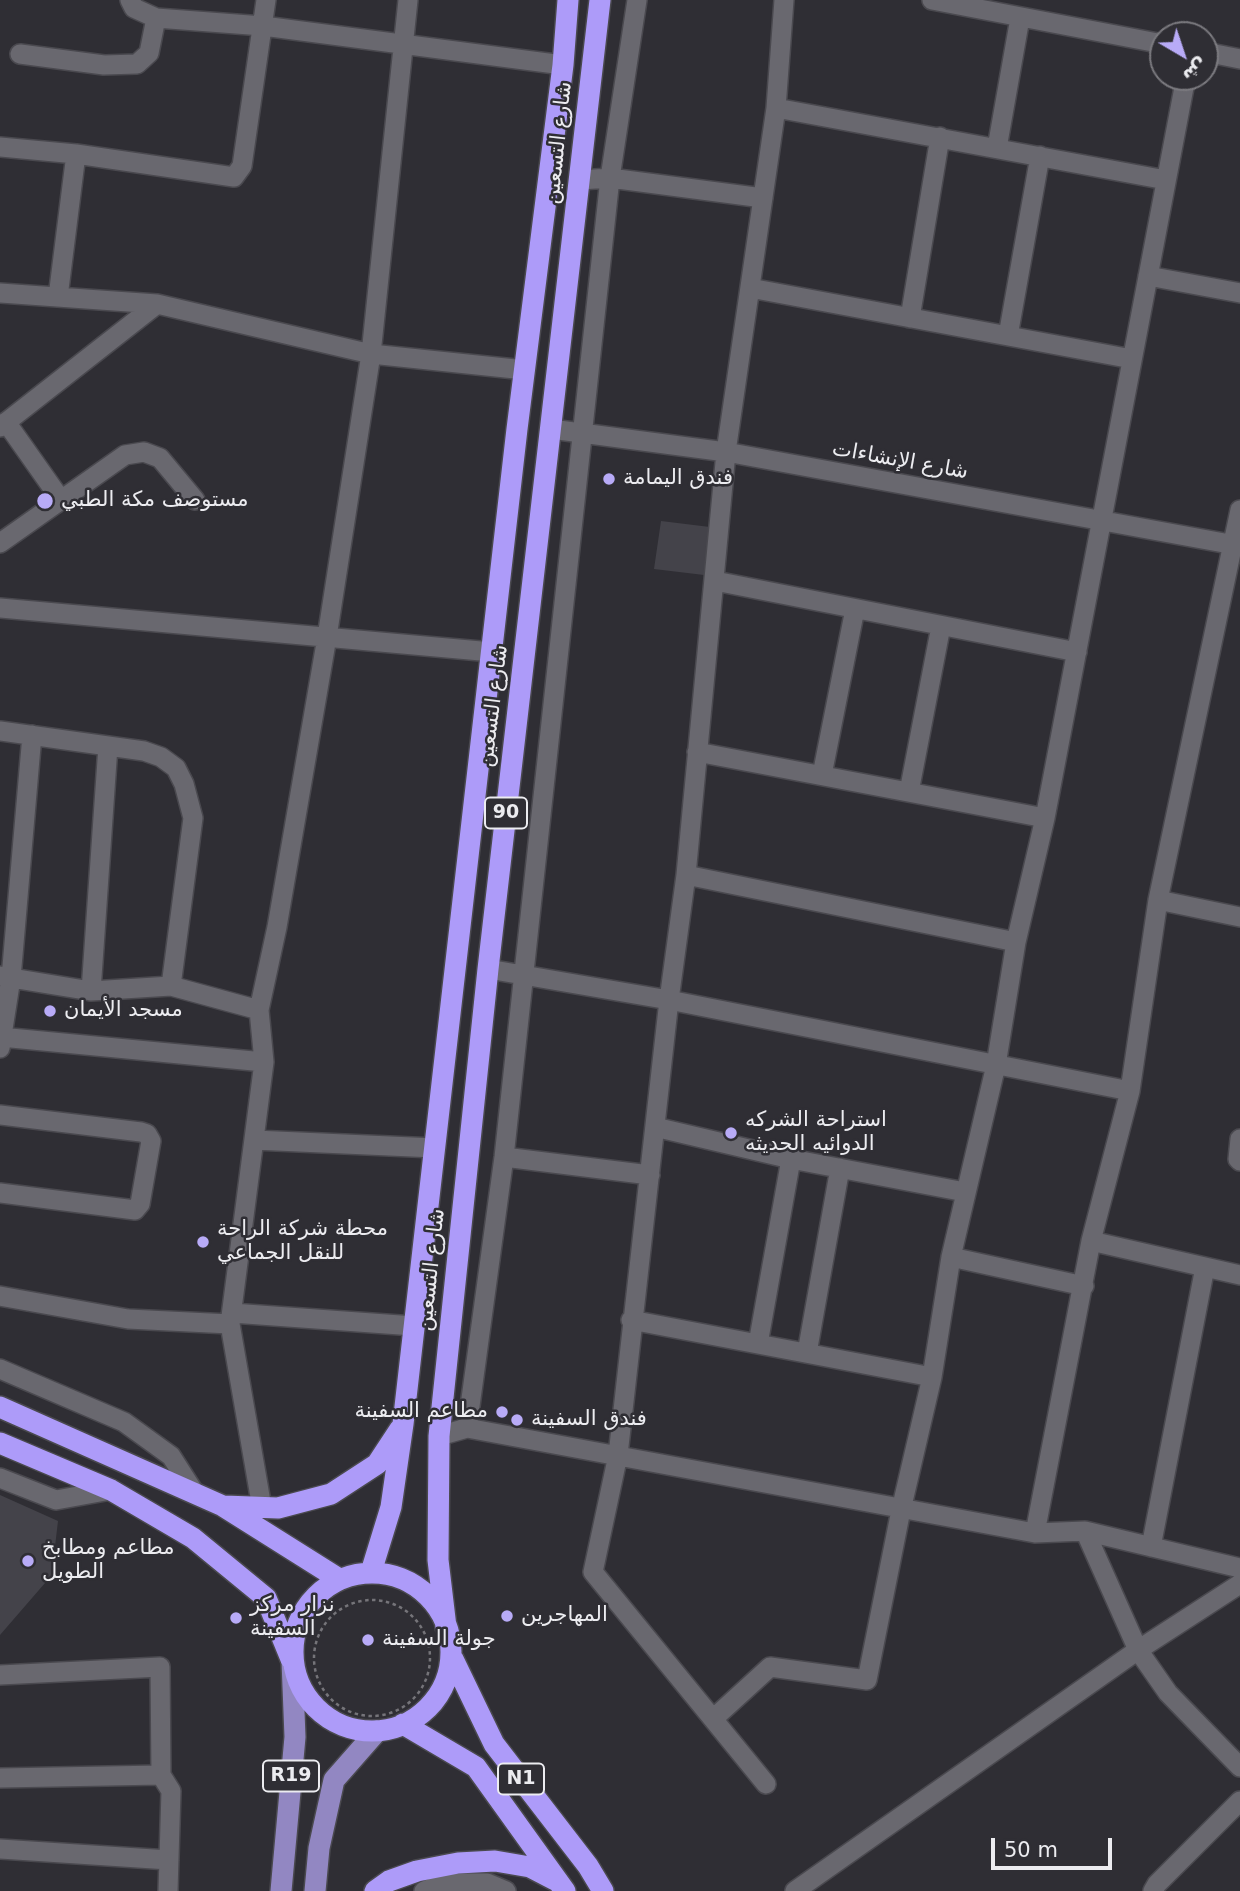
<!DOCTYPE html>
<html>
<head>
<meta charset="utf-8">
<style>
	body { margin:0 }
	#map { position:relative; width:1240px; height:1891px; overflow:hidden; background:#2f2e34; font-family:"DejaVu Sans","Noto Naskh Arabic",sans-serif }
	canvas { display:block }
	.north { position:absolute; left:1149px; top:21px; width:70px; height:70px; box-sizing:border-box; background:#2f2e34; border:2px solid #7b7a7f; border-radius:50%; rotate:141deg; font-size:19px; font-weight:700; line-height:28px; text-align:center; color:#ececf0 }
	.north::after { content:''; display:block; margin:auto; width:24px; height:32px; background:#b8abf7; clip-path:polygon(50% 0,100% 100%,50% 72%,0 100%) }
	.scale { position:absolute; left:991px; top:1838px; width:121px; height:32px; box-sizing:border-box; border:4px solid #ececf0; border-top:0; padding-left:9px; font-size:21px; line-height:24px; white-space:nowrap; color:#ececf0; -webkit-text-stroke:5px #2f2e34; paint-order:stroke }
</style>
</head>
<body>
<div id="map">
<canvas width="1240" height="1891"></canvas>
<div class="north">ش</div>
<div class="scale">50 m</div>
</div>
<script>
const ctx = document.querySelector('canvas').getContext('2d');
ctx.lineJoin = 'round';
function paint(path, color) { ctx.fillStyle = color; ctx.fill(path, 'evenodd'); }
const shape = rows => new Path2D(rows.map(r => 'M' + r).join(''));
function stroke(path, color, width, dash) { ctx.strokeStyle = color; ctx.lineWidth = width; ctx.lineCap = dash ? 'butt' : 'round'; ctx.setLineDash(dash || []); ctx.stroke(path); }
function drawText(font, color, halo, rows, align = 'center') {
  ctx.font = font + ' "DejaVu Sans","Noto Naskh Arabic",sans-serif'; ctx.lineWidth = 5; ctx.setLineDash([]); ctx.textBaseline = 'middle'; ctx.strokeStyle = halo; ctx.fillStyle = color; for (const [text, x, y, turn = 0] of rows) {
    ctx.save(); ctx.translate(x, y); ctx.rotate((+turn || 0) * Math.PI / 180); ctx.textAlign = isNaN(turn) ? turn : align; if (halo) ctx.strokeText(text, 0, 0); ctx.fillText(text, 0, 0); ctx.restore();
  }
}
const building = shape([
	[661,521,710,527,704,575,654,569],
	[0,1495,58,1521,54,1555,58,1568,0,1635]
]);
const path = shape([
	'314 1658a58 58 0 1 1 116 0a58 58 0 1 1-116 0Z'
]);
const minor = shape([
	[130,0,134,8,156,18,263,26,563,65],
	[932,0,1163,44],
	[1205,52,1240,59],
	[20,54,104,65,137,64,149,53,156,18],
	[776,108,1166,180],
	[0,147,76,154,234,177,242,166,266,0],
	[997,148,1020,18],
	[580,180,610,178,763,198],
	[1148,276,1240,293],
	[750,288,1132,359],
	[0,293,157,304,371,354,525,370],
	[58,297,76,154],
	[910,318,940,137],
	[1008,336,1040,156],
	[6,422,61,500],
	[0,427,157,304],
	[551,429,726,452,1240,546],
	[0,543,125,455,144,452,160,458,195,500],
	[715,581,1077,652],
	[0,608,492,652],
	[0,731,144,751,161,757,176,768,184,784,193,818,171,986],
	[697,752,1045,818],
	[822,775,855,609],
	[909,792,941,626],
	[686,875,1016,942],
	[1158,900,1240,917],
	[488,969,669,1000,1130,1091],
	[0,976,91,991,171,986,259,1010],
	[91,991,108,746],
	[0,1037,264,1062],
	[0,1048,11,978,32,735],
	[0,1115,141,1132,147,1134,151,1141,140,1204,135,1210,0,1193],
	[655,1127,791,1159,965,1192],
	[1240,1139,1238,1159,1240,1161],
	[254,1140,435,1148],
	[504,1157,650,1175],
	[1091,1241,1240,1275],
	[951,1257,1084,1286],
	[0,1296,128,1319,230,1324],
	[232,1313,414,1326],
	[631,1320,932,1377],
	[758,1344,791,1159],
	[807,1353,840,1168],
	[0,1369,124,1422,171,1456,194,1492],
	[467,1428,504,1157,610,178,637,0],
	[439,1436,467,1428,1035,1533,1085,1531,1240,1568],
	[0,1478,56,1500,111,1490],
	[262,1508,230,1324,264,1062,259,1010,277,927,327,637,371,354,408,0],
	[1085,1531,1138,1650,1168,1693,1240,1767],
	[1035,1533,1091,1241,1130,1091,1158,900,1240,510],
	[1151,1547,1205,1267],
	[0,1675,160,1667,161,1775,171,1791,168,1891],
	[713,1719,770,1667,867,1680,901,1510,932,1377,951,1257,996,1065,1016,942,1045,818,1186,77],
	[0,1778,161,1775],
	[766,1784,593,1572,618,1455,669,1000,686,875,726,452,776,108,784,0],
	[0,1849,169,1860],
	[424,1891,444,1883,487,1883,506,1891],
	[795,1891,1138,1650,1240,1584],
	[1153,1891,1157,1884,1240,1801]
]);
const major = shape([
	[281,1891,295,1737,292,1661],
	[315,1891,319,1848,334,1780,377,1731]
]);
const highway = shape([
	[0,1407,223,1506,339,1579],
	[0,1443,111,1490,193,1538,266,1598,291,1659],
	[224,1506,278,1508,331,1494,377,1464,400,1429],
	[371,1572,391,1507,403,1424,517,429,563,65,568,0],
	'293 1652a79 79 0 1 1 158 0a79 79 0 1 1-158 0Z',
	[446,1627,438,1560,439,1436,488,969,600,0],
	[453,1659,494,1744,588,1866,603,1891],
	[403,1724,476,1767,565,1891],
	[375,1891,389,1881,417,1871,458,1863,495,1861,530,1867,555,1880]
]);
const markers = [
	[609,479,7,"#b8abf7"],
	[45,501,9,"#b8abf7"],
	[50,1011,7,"#b8abf7"],
	[731,1133,7,"#b8abf7"],
	[203,1242,7,"#b8abf7"],
	[502,1412,7,"#b8abf7"],
	[517,1420,7,"#b8abf7"],
	[28,1561,7,"#b8abf7"],
	[507,1616,7,"#b8abf7"],
	[236,1618,7,"#b8abf7"],
	[368,1640,7,"#b8abf7"]
];
const shields = [
	[506,813,42],
	[291,1776,56],
	[521,1779,46]
];
const shieldNames = [
	["90",506,813],
	["R19",291,1776],
	["N1",521,1779]
];
const streetNames = [
	["شارع التسعين",559,143,-84],
	["شارع الإنشاءات",900,461,10],
	["شارع التسعين",494,706,-83],
	["شارع التسعين",432,1270,-84]
];
const poiNames = [
	["فندق اليمامة",623,479],
	["مستوصف مكة الطبي",61,501],
	["مسجد الأيمان",64,1011],
	["استراحة الشركه",745,1121],
	["الدوائيه الحديثه",745,1145],
	["محطة شركة الراحة",217,1230],
	["للنقل الجماعي",217,1254],
	["مطاعم السفينة",488,1412,"right"],
	["فندق السفينة",531,1420],
	["مطاعم ومطابخ",42,1549],
	["الطويل",42,1573],
	["نزار مركز",250,1606],
	["السفينة",250,1630],
	["المهاجرين",521,1616],
	["جولة السفينة",382,1640]
];
paint(building, '#44434a');
stroke(minor, '#4a494f', 22);
stroke(major, '#4a494f', 24);
stroke(highway, '#4a494f', 24);
stroke(path, '#757479', 2.5, [3.5, 3.5]);
stroke(minor, '#69686f', 19);
stroke(major, '#9287c2', 21);
stroke(highway, '#ad9bf9', 21);
for (const [x, y, r, color] of markers) { const dot = new Path2D(); dot.arc(x, y, r, 0, 2 * Math.PI); ctx.fillStyle = color; ctx.fill(dot); stroke(dot, '#2f2e34', 2.5); }
for (const [x, y, w] of shields) { const box = new Path2D(); box.roundRect(x - w / 2, y - 15.5, w, 31, 5); ctx.fillStyle = '#2f2e34'; ctx.fill(box); stroke(box, '#ececf0', 2); }
drawText('bold 19px', '#ececf0', null, shieldNames);
drawText('21px', '#ececf0', '#2f2e34', streetNames);
drawText('21px', '#ececf0', '#2f2e34', poiNames, 'left');
</script>
</body>
</html>
